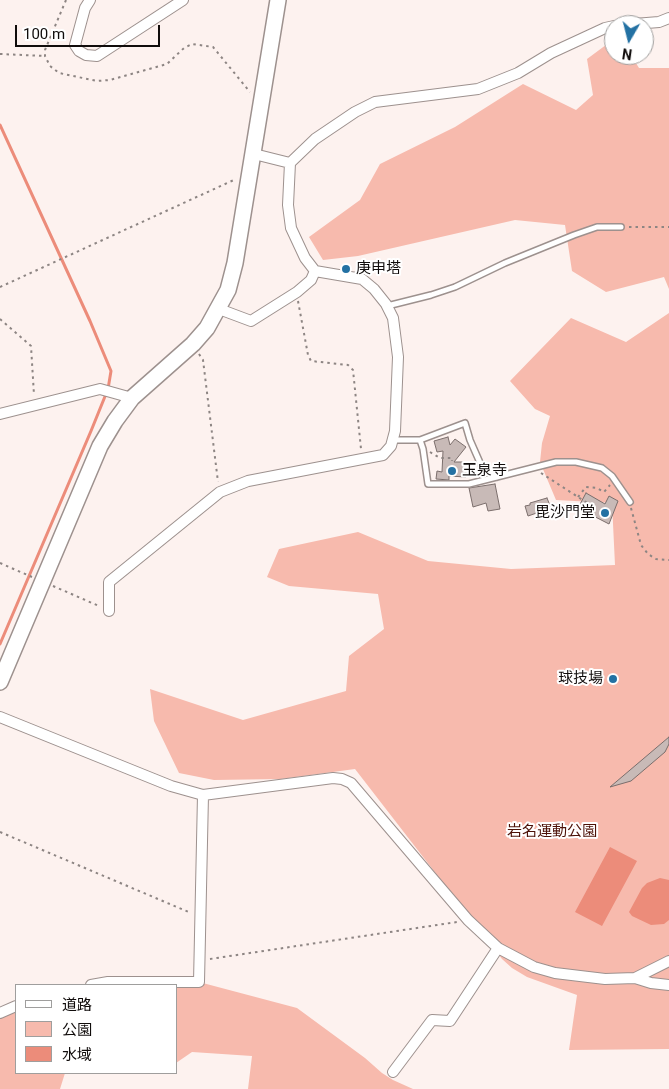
<!DOCTYPE html>
<html>
<head>
<meta charset="utf-8">
<style>
	body { margin:0 }
	#map { position:relative; width:669px; height:1089px; overflow:hidden; background:#fdf2ef; font-family:Roboto,"Noto Sans JP",sans-serif }
	canvas { display:block }
	.legend { position:absolute; left:15px; top:984px; width:162px; height:90px; box-sizing:border-box; background:#fff; border:1px solid #9f9e9d; margin:0; padding:6px 9px; list-style:none; font-size:15px; color:#100c0b }
	.legend li { display:flex; align-items:center; gap:10px; height:25px }
	.legend b { width:25px; border:1px solid #9f9e9d }
	.north { position:absolute; left:604px; top:15px; width:50px; height:50px; box-sizing:border-box; background:#fff; border:1px solid #9f9e9d; border-radius:50%; rotate:188deg; font-size:14px; font-weight:700; line-height:20px; text-align:center; color:#100c0b }
	.north::after { content:''; display:block; margin:auto; width:18px; height:22px; background:#2371a3; clip-path:polygon(50% 0,100% 100%,50% 72%,0 100%) }
	.scale { position:absolute; left:15px; top:25px; width:145px; height:22px; box-sizing:border-box; border:2px solid #100c0b; border-top:0; padding-left:6px; font-size:15px; line-height:18px; white-space:nowrap; color:#100c0b; -webkit-text-stroke:4px #fff; paint-order:stroke }
</style>
</head>
<body>
<div id="map">
<canvas width="669" height="1089"></canvas>
<ul class="legend">
<li><b style="height:6px;background:#fff"></b>道路</li>
<li><b style="height:14px;background:#f7baad"></b>公園</li>
<li><b style="height:14px;background:#ec8c7a"></b>水域</li>
</ul>
<div class="north">N</div>
<div class="scale">100 m</div>
</div>
<script>
const ctx = document.querySelector('canvas').getContext('2d');
ctx.lineJoin = 'round';
function paint(path, color) { ctx.fillStyle = color; ctx.fill(path, 'evenodd'); }
const shape = rows => new Path2D(rows.map(r => 'M' + r).join(''));
function stroke(path, color, width, dash) { ctx.strokeStyle = color; ctx.lineWidth = width; ctx.lineCap = dash ? 'butt' : 'round'; ctx.setLineDash(dash || []); ctx.stroke(path); }
function drawText(font, color, halo, rows, align = 'center') {
  ctx.font = font + ' Roboto,"Noto Sans JP",sans-serif'; ctx.lineWidth = 4; ctx.setLineDash([]); ctx.textBaseline = 'middle'; ctx.strokeStyle = halo; ctx.fillStyle = color; for (const [text, x, y, turn = 0] of rows) {
    ctx.save(); ctx.translate(x, y); ctx.rotate((+turn || 0) * Math.PI / 180); ctx.textAlign = isNaN(turn) ? turn : align; if (halo) ctx.strokeText(text, 0, 0); ctx.fillText(text, 0, 0); ctx.restore();
  }
}
const green = shape([
	[614,39,614,55,631,55,639,68,669,68,669,289,664,277,606,292,572,271,565,225,515,220,358,256,323,260,309,237,360,200,380,164,455,127,523,84,576,110,593,95,587,59],
	[669,313,669,1049,569,1050,577,995,527,977,512,968,502,959,355,769,281,779,214,780,179,773,154,721,150,689,243,720,346,691,349,656,384,629,378,594,289,586,267,577,279,549,358,532,428,561,511,569,615,565,612,503,556,500,540,462,542,443,550,416,535,409,510,381,571,318,626,342],
	[199,982,297,1008,365,1058,382,1073,393,1080,413,1089,248,1089,252,1056,192,1052,176,1063,176,985],
	[16,1006,16,1073,65,1073,60,1089,0,1089,0,1013]
]);
const water = shape([
	[610,847,637,861,602,926,575,912],
	[660,878,669,880,669,920,664,924,651,925,632,916,629,912,642,888,647,883]
]);
const stream = shape([
	[0,125,90,321,111,371,108,389,91,431,0,644]
]);
const building = shape([
	[448,437,450,445,455,439,466,447,454,462,466,462,466,477,449,476,449,480,436,479,437,471,442,472,443,451,437,452,434,441,448,437],
	[495,484,500,509,488,511,486,503,473,507,469,488,495,484],
	[586,493,605,504,609,496,618,501,609,524,578,508,586,493],
	[547,498,551,508,528,516,525,506,530,505,530,503,547,498],
	[669,737,669,744,665,752,631,781,610,787,669,737]
]);
const path = shape([
	[66,0,45,50,45,56,50,66,59,73,97,81,110,80,167,64,184,48,192,44,213,47,250,92],
	[0,54,45,56],
	[629,227,669,227],
	[0,287,236,179],
	[298,301,308,355,311,361,348,365,353,370,361,449],
	[0,319,31,346,34,395],
	[199,354,203,360,218,482],
	[430,452,440,458,452,458,452,461],
	[541,473,595,508],
	[578,497,586,487,597,488,604,492,610,485],
	[631,508,641,545,648,554,656,559,669,560],
	[0,563,32,577],
	[53,586,99,606],
	[0,832,191,913],
	[210,959,457,922]
]);
const lane = shape([
	[387,306,431,295,455,287,505,263,574,235,597,227,621,227],
	[393,440,420,440,423,449,428,484,469,484,556,462,576,462,602,468,612,476,630,502],
	[420,440,465,423,470,440,481,465,497,477]
]);
const street = shape([
	[90,0,85,8,75,45,79,51,86,55,97,56,183,0],
	[622,25,659,22,669,18],
	[290,163,315,139,355,112,375,102,478,89,518,73,551,53,605,28,614,26],
	[219,309,251,321,297,292,311,280,315,271],
	[0,414,100,389,132,398],
	[109,611,109,582,220,492,248,481,383,455,391,446,395,431,398,357,393,318,386,304,374,289,362,279,315,271,305,258,291,228,288,205,290,163,254,154],
	[0,717,171,786,203,795,333,778,342,779,351,783,468,920,498,948,534,967,555,973,605,979,635,978,651,983,669,985],
	[635,978,669,961],
	[91,985,108,982,199,982,203,795],
	[0,1013,16,1006],
	[393,1072,432,1020,450,1021,498,948]
]);
const secondary = shape([
	[0,682,100,446,115,421,132,398,193,344,207,328,228,290,235,263,278,0]
]);
const markers = [
	[346,269,5,"#2371a3"],
	[452,471,5,"#2371a3"],
	[605,513,5,"#2371a3"],
	[613,679,5,"#2371a3"]
];
const poiNames = [
	["庚申塔",356,269],
	["玉泉寺",462,471],
	["毘沙門堂",595,513,"right"],
	["球技場",603,679,"right"]
];
const parkNames = [
	["岩名運動公園",552,832]
];
paint(green, '#f7baad');
paint(water, '#ec8c7a');
stroke(stream, '#ec8c7a', 3);
paint(building, '#c8bab7');
stroke(building, '#7b6e6c', 1);
stroke(lane, '#9d918e', 8);
stroke(street, '#9d918e', 12);
stroke(secondary, '#9d918e', 18);
stroke(path, '#8d8583', 2, [2.5, 4]);
stroke(lane, '#fff', 5);
stroke(street, '#fff', 10);
stroke(secondary, '#fff', 15);
for (const [x, y, r, color] of markers) { const dot = new Path2D(); dot.arc(x, y, r, 0, 2 * Math.PI); ctx.fillStyle = color; ctx.fill(dot); stroke(dot, '#fff', 2); }
drawText('15px', '#100c0b', '#fff', poiNames, 'left');
drawText('15px', '#4d1208', '#fff', parkNames);
</script>
</body>
</html>
